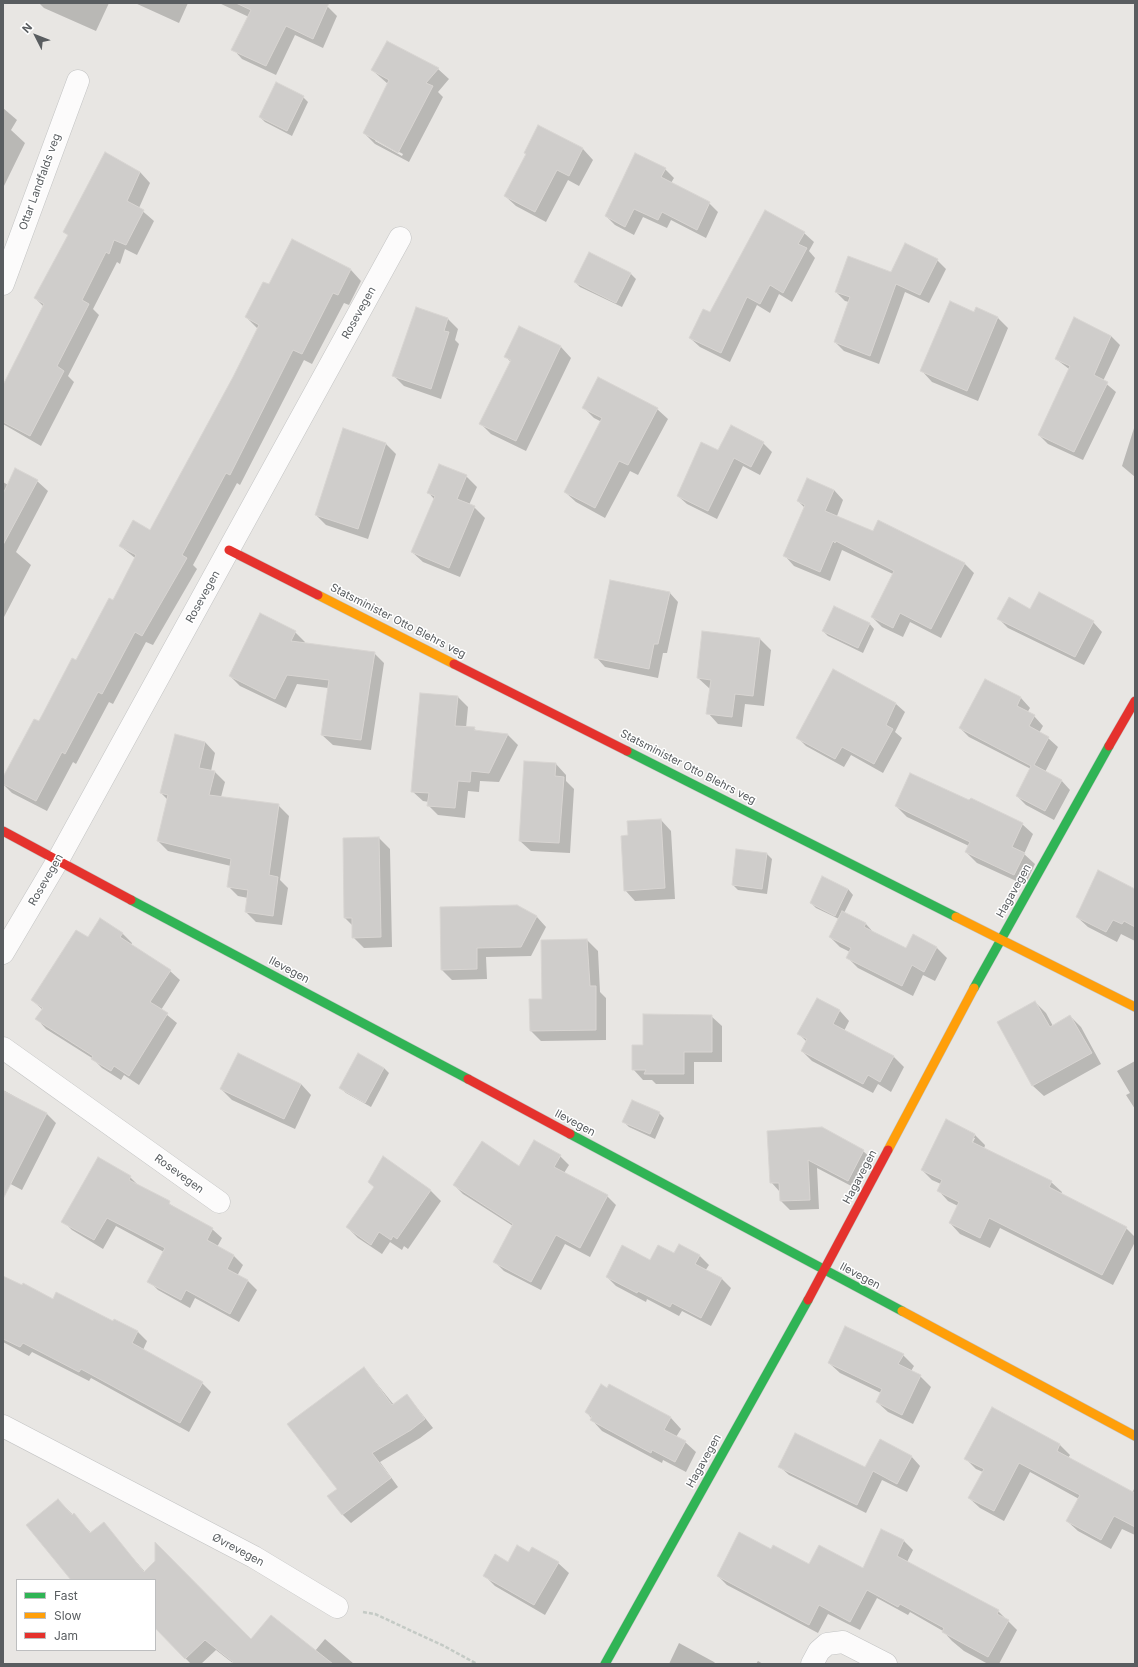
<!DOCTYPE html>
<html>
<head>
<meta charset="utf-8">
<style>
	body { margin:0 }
	#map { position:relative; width:1138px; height:1667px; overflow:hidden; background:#e8e6e3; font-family:Inter,sans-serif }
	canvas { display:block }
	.frame { position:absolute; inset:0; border:4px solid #595d60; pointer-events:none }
	.legend { position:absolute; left:16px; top:1579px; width:140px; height:72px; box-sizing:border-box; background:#fff; border:1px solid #bdbebf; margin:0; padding:5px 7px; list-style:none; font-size:12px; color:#595d60 }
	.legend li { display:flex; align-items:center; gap:8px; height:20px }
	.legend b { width:20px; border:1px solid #bdbebf }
	.north { position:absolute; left:16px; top:16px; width:40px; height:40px; -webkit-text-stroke:3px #fff; paint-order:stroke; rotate:312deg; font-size:11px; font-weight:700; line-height:16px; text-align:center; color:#595d60 }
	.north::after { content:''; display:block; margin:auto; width:14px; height:18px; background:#595d60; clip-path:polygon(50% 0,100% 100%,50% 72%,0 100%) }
</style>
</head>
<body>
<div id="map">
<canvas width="1138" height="1667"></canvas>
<div class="frame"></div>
<ul class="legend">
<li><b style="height:5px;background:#30b455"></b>Fast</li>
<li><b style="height:5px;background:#ff9f0a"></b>Slow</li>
<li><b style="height:5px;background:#e5322d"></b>Jam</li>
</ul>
<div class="north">N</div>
</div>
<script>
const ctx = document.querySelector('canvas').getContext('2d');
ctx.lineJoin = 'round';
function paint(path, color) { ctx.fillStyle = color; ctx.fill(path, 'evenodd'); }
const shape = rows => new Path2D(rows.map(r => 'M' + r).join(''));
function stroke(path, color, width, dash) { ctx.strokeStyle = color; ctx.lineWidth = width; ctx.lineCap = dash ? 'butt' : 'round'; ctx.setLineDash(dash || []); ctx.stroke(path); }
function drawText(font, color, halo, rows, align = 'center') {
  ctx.font = font + ' Inter,sans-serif'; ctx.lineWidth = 3; ctx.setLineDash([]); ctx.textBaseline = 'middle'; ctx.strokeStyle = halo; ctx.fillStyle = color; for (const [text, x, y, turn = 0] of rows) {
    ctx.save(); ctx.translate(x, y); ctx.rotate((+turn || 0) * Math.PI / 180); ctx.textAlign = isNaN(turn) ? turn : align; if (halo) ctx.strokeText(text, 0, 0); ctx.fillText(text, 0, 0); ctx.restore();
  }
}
const shadow = shape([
	[39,3,109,3,96,31,44,8],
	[135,3,188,3,179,23],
	[219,3,320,3,327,6,337,16,323,48,295,35,276,75,242,59,233,49,249,17],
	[438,69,449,79,438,92,443,97,409,162,375,144,364,133,388,84,372,70],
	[375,139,403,154,402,156,375,141],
	[303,97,308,102,292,136,265,122,260,117],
	[3,108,17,120,11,130,25,143,3,188],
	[538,126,583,149,593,160,579,186,568,180,546,222,516,206,505,196,527,155],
	[105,154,140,172,150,183,139,208,154,221,137,255,125,249,120,264,117,262,93,309,99,315,68,376,74,382,41,446,3,424,3,387,44,307,35,298,69,236,64,231],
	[665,169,674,178,671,183,709,203,718,212,706,238,671,220,667,228,643,217,634,235,615,225,606,216],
	[804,233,814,242,809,251,815,258,792,302,779,294,770,313,757,305,730,362,700,347,690,338,710,313],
	[293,240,351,270,361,281,349,305,344,303,312,364,304,360,240,485,237,483,193,565,197,569,153,645,146,642,113,704,109,702,76,764,73,762,47,811,12,793,3,784,3,779,113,601,135,558,120,546,151,532,234,377,258,329,246,317,269,286],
	[589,253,631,274,636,279,622,307,580,287,575,282],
	[937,260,946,269,929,303,905,292,879,364,844,351,835,342,849,302,845,301,836,292],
	[977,309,998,318,1008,328,978,401,932,382,922,371,975,313],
	[1074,318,1111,336,1120,345,1103,381,1116,392,1083,460,1048,444,1039,435,1069,369,1056,359],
	[448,319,458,329,455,340,459,344,441,399,404,386,394,376],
	[520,327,561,347,571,358,526,451,491,434,481,424,511,362,505,356],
	[583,407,657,409,668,419,638,475,630,471,605,518,576,502,565,492,602,422,594,418],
	[1135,425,1135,477,1122,466],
	[763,443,772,452,760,475,743,466,717,519,687,504,678,496,719,452],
	[386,444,396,454,368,539,326,525,316,515],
	[466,476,477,487,469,505,474,507,485,518,460,577,423,562,412,552,434,499,428,492],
	[37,481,48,491,16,552,31,565,3,619,3,482,8,485],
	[834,490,843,500,837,516,874,532,964,563,974,573,941,638,910,622,903,637,882,627,872,617,893,574,842,550,830,581,794,566,785,556,805,508,798,501],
	[669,592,678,602,667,653,663,653,658,678,605,667,596,657],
	[1030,610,1093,622,1102,632,1084,665,1008,628,999,619],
	[869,623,874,629,863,653,828,636,823,631],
	[295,632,305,642,304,644,374,653,384,663,371,750,333,745,322,735,328,688,297,684,286,708,240,686,230,676],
	[703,632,760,639,771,650,764,706,745,704,742,727,718,724,708,713,710,689,698,678],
	[985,680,1021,698,1030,708,1027,713,1034,716,1043,726,1039,733,1048,738,1058,747,1045,772,1061,780,1070,790,1054,820,1026,805,1017,796,1031,769,969,737,960,728],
	[458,697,468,707,466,728,474,728,477,732,508,735,518,745,499,782,480,781,479,792,468,791,465,818,438,815,428,805,429,802,423,801,412,791],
	[896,704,905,712,895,732,902,738,883,773,851,755,844,767,806,746,798,738],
	[176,735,205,742,215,753,211,771,215,772,225,782,221,797,278,805,289,816,280,880,288,888,282,925,256,922,246,912,248,898,238,896,228,886,231,866,168,851,158,841,168,800,161,793],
	[556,764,566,775,566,781,574,789,570,853,531,851,520,841],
	[970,802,1022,824,1033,834,1024,854,1035,864,1025,885,977,863,966,852,969,846,907,817,896,806],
	[661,820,671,831,675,899,635,901,625,890,629,836],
	[379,838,390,849,392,947,364,948,353,937,353,926,344,917],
	[767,854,772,859,767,894,738,890,733,885],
	[848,889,853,895,844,913,866,924,874,933,906,949,913,936,937,948,947,958,935,981,923,975,913,996,858,968,847,957,850,952,840,947,830,937,839,919,816,908,811,903],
	[1135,890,1135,941,1121,934,1117,942,1088,927,1077,917],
	[517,906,537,917,546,927,531,956,486,957,487,979,452,980,442,970,441,908],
	[122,933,132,943,131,945,170,971,180,980,161,1010,177,1023,139,1085,124,1075,121,1080,102,1068,92,1058,46,1029,37,1019,43,1010,32,1000,89,939],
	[587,940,598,951,600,992,606,998,606,1040,541,1041,531,1031,543,1000],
	[1035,1002,1046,1013,1053,1026,1070,1016,1081,1027,1101,1064,1044,1096,1033,1086,998,1023],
	[840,1011,849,1021,844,1031,894,1057,904,1067,891,1092,878,1084,873,1093,812,1061,802,1051,807,1042,799,1034],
	[711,1016,722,1026,722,1062,694,1062,694,1084,656,1084,652,1080,643,1080,633,1069,644,1046],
	[1135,1061,1135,1109,1126,1095,1130,1093,1117,1071],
	[384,1068,389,1073,371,1107,346,1093,341,1088],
	[301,1084,311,1095,295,1129,232,1100,221,1089],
	[3,1090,47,1114,56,1123,22,1190,3,1180],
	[659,1113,664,1118,655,1139,629,1127,624,1122],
	[946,1121,975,1135,985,1145,984,1149,1051,1182,1062,1192,1061,1194,1126,1228,1135,1237,1135,1242,1113,1285,1000,1228,990,1248,960,1234,950,1223,958,1206,948,1201,938,1190,941,1184,932,1180,922,1170],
	[973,1138,975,1138,971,1146],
	[768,1132,863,1151,873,1160,857,1189,817,1168,819,1209,790,1210,781,1201,780,1192,771,1182],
	[560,1156,569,1165,564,1173,607,1196,616,1205,590,1257,565,1244,541,1290,504,1271,495,1262,513,1226,463,1194,454,1185],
	[384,1158,431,1191,441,1201,408,1249,404,1246,402,1250,390,1242,382,1254,358,1238,347,1227,375,1187],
	[130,1177,139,1186,212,1229,222,1238,217,1247,234,1256,243,1265,237,1276,248,1281,257,1290,239,1322,195,1298,190,1308,158,1290,149,1281,164,1252,116,1226,103,1249,72,1230,63,1221],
	[674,1254,699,1255,709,1265,705,1271,722,1279,731,1288,711,1326,682,1311,679,1316,647,1299,646,1302,616,1286,607,1277],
	[3,1279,53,1300,113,1322,114,1320,138,1332,147,1341,143,1350,202,1383,211,1392,189,1432,91,1378,89,1381,32,1352,29,1356,3,1342],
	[903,1355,914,1366,911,1371,920,1376,931,1387,913,1424,888,1412,877,1402,881,1393,840,1373,829,1363],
	[364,1368,394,1405,407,1395,433,1428,420,1438,380,1462,398,1487,351,1523,342,1514,338,1489],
	[610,1385,671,1418,681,1429,676,1437,685,1442,696,1452,686,1472,663,1460,662,1463,602,1431,592,1420,592,1419,586,1412,608,1389],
	[992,1409,1060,1445,1070,1455,1068,1458,1132,1493,1135,1487,1135,1535,1122,1529,1111,1549,1078,1531,1067,1521,1079,1499,1030,1472,1004,1521,980,1508,969,1498,983,1472,976,1469,966,1459],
	[911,1456,920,1466,907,1492,882,1480,866,1513,789,1475,779,1466,866,1468],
	[58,1500,91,1533,103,1524,145,1572,251,1641,315,1651,325,1639,354,1664,234,1664,216,1650,201,1664,191,1664,155,1627,155,1580,72,1580],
	[904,1541,913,1550,907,1562,998,1611,1017,1630,999,1664,988,1664,964,1651,952,1641,943,1631,910,1612,908,1615,877,1598,860,1630,828,1614,818,1633,727,1585,718,1576,772,1550,809,1565,864,1569],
	[530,1553,558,1563,569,1573,545,1615,495,1586,485,1576],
	[679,1643,714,1662,716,1664,669,1664],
	[758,1661,763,1664,756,1664]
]);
const building = shape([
	[236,3,329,3,313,39,286,26,266,66,231,50,251,10,236,3],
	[387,41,439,68,426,83,433,86,398,153,363,133,389,80,371,70,387,41],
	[276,82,304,96,287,131,259,117,276,82],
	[538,125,583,148,569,176,557,170,535,212,504,196,526,154,524,153,538,125],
	[105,152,140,172,127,201,144,210,126,245,114,240,109,254,106,252,82,300,89,304,57,366,64,371,30,436,3,422,3,385,44,304,34,298,68,235,63,232,105,152],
	[635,153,666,168,661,177,710,202,697,230,662,212,658,220,634,209,625,227,605,216,635,153],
	[765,210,805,232,798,244,807,248,783,293,770,285,760,304,747,297,721,353,689,338,703,309,710,312,765,210],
	[292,239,351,269,338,295,333,293,302,354,293,350,230,475,226,473,182,555,187,558,142,636,135,632,102,694,98,692,65,754,62,752,36,801,3,784,3,777,34,719,39,721,72,658,76,660,109,598,113,600,136,555,119,546,133,520,150,530,233,377,259,325,245,317,263,282,269,284,292,239],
	[905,243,938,259,920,295,896,284,870,356,834,342,850,297,835,292,848,256,891,272,905,243],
	[589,252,631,273,616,303,574,282,589,252],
	[950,301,974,312,976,307,998,317,967,391,920,371,950,301],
	[416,307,448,318,444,331,449,332,431,389,392,376,416,307],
	[1074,317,1111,336,1094,375,1108,382,1074,452,1038,435,1070,366,1055,359,1074,317],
	[519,326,561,346,516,441,479,424,511,360,504,357,519,326],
	[598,377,658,408,628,465,619,461,595,508,564,492,602,418,582,408,598,377],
	[731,425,764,442,751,467,734,458,708,511,677,496,701,442,718,450,731,425],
	[343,428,386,443,358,529,315,515,343,428],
	[439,464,467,475,457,499,475,506,449,568,411,552,435,496,427,493,439,464],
	[15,468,38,480,3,545,3,494,15,468],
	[807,478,834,490,825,511,873,531,878,520,965,563,931,629,900,613,893,628,871,617,894,571,836,541,835,543,833,541,820,572,783,556,805,505,797,501,807,478],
	[610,580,670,592,658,644,654,644,649,669,594,658,610,580],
	[1039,592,1094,621,1075,657,997,619,1009,597,1030,609,1039,592],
	[834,606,870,623,858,648,822,631,834,606],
	[260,613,296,631,291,641,375,652,361,740,321,735,329,680,287,675,275,699,229,676,260,613],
	[702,631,760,638,753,696,735,694,732,717,706,714,711,680,697,678,702,631],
	[833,669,896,703,886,725,893,729,874,764,842,747,835,759,796,738,833,669],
	[985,679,1021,697,1017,706,1035,715,1029,726,1049,737,1034,765,1062,780,1045,811,1016,796,1031,766,959,728,985,679],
	[420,693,458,696,455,726,475,727,474,730,508,734,489,773,471,771,470,782,458,781,455,808,427,806,429,793,411,792,420,693],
	[175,734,205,742,199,768,215,771,209,795,279,804,269,875,278,877,273,916,245,912,248,890,227,887,231,859,157,841,168,795,160,793,175,734],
	[524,761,556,763,555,776,564,777,559,843,519,841,524,761],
	[910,773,969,800,971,798,1023,823,1012,847,1025,853,1014,875,965,852,970,842,895,806,910,773],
	[661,819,665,888,624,891,621,836,628,835,627,821,661,819],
	[379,837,381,937,352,938,352,918,344,918,343,838,379,837],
	[736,849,767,853,762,889,732,885,736,849],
	[1098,870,1135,889,1135,927,1124,921,1122,924,1113,920,1106,932,1076,917,1098,870],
	[822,876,848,889,835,916,810,903,822,876],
	[517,905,537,916,521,947,477,948,477,969,441,970,440,907,517,905],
	[842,911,866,923,864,927,906,948,913,934,937,947,924,972,912,965,902,986,846,958,851,948,829,937,842,911],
	[100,918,123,933,120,937,171,970,150,1002,168,1013,129,1076,114,1066,111,1071,91,1059,93,1056,35,1019,43,1008,31,1000,76,930,88,937,100,918],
	[587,939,590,986,596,986,596,1030,530,1031,529,999,542,999,541,940,587,939],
	[817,998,840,1010,833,1024,894,1056,880,1082,868,1075,863,1084,801,1051,807,1039,797,1034,817,998],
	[1035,1001,1050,1027,1070,1015,1092,1053,1032,1086,997,1022,1035,1001],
	[643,1014,712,1015,712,1052,684,1052,684,1074,644,1074,646,1070,632,1070,632,1045,643,1045,643,1014],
	[238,1053,301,1084,284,1119,220,1089,238,1053],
	[358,1053,384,1068,365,1103,339,1088,358,1053],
	[3,1091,47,1113,3,1199,3,1091],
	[632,1100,660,1112,650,1134,622,1122,632,1100],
	[946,1119,975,1134,972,1142,1052,1181,1049,1187,1127,1227,1102,1275,989,1218,980,1238,949,1223,959,1202,937,1191,942,1180,921,1170,946,1119],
	[822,1127,864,1150,848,1181,808,1160,810,1200,780,1201,779,1183,770,1183,767,1131,822,1127],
	[534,1140,561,1155,554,1167,608,1195,580,1248,556,1235,531,1282,493,1262,513,1224,453,1185,482,1141,519,1166,534,1140],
	[383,1156,431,1190,397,1239,393,1236,391,1240,379,1232,371,1245,346,1227,374,1187,368,1182,383,1156],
	[98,1157,131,1176,129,1180,170,1201,169,1204,213,1228,207,1240,234,1255,227,1269,248,1280,230,1314,186,1290,181,1300,147,1282,165,1248,107,1218,94,1240,61,1222,98,1157],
	[679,1244,700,1255,695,1264,722,1278,701,1318,672,1303,670,1307,638,1291,637,1293,606,1277,622,1245,650,1260,658,1245,674,1253,679,1244],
	[3,1276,22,1285,23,1283,53,1299,56,1292,113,1321,114,1319,138,1331,132,1343,203,1382,180,1423,81,1369,79,1372,23,1343,20,1347,3,1339,3,1276],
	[845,1326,904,1354,898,1364,921,1375,902,1415,876,1402,882,1389,828,1363,845,1326],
	[364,1367,392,1405,407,1394,425,1419,411,1430,372,1453,391,1478,342,1515,327,1496,337,1489,287,1424,364,1367],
	[601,1384,607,1388,609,1384,671,1417,664,1430,686,1441,675,1462,652,1450,651,1453,590,1420,592,1417,585,1412,601,1384],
	[992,1407,1060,1444,1057,1451,1135,1493,1135,1527,1114,1516,1101,1540,1066,1521,1080,1495,1019,1463,994,1511,968,1498,984,1469,964,1459,992,1407],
	[795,1433,865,1467,880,1439,912,1456,897,1484,873,1471,857,1505,778,1467,795,1433],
	[58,1499,72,1515,74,1513,90,1533,104,1522,144,1572,155,1561,155,1542,251,1639,271,1615,333,1664,231,1664,233,1662,205,1640,185,1659,155,1628,155,1580,71,1580,26,1525,58,1499],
	[881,1529,904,1540,897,1556,999,1610,997,1614,1009,1620,988,1657,942,1632,944,1628,900,1604,898,1607,867,1590,850,1622,819,1605,809,1625,717,1576,739,1532,771,1549,773,1545,809,1564,819,1545,863,1568,881,1529],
	[517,1545,529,1552,532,1547,559,1562,534,1605,483,1576,495,1554,508,1562,517,1545]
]);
const path = shape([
	[363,1612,375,1614,444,1646,477,1664]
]);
const street = shape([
	[3,284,78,81],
	[3,953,58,860,400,238],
	[3,1048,219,1202],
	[3,1426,254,1557,337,1607],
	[812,1664,819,1651,827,1644,843,1642,886,1664]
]);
const fast = shape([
	[627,751,956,917],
	[131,900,468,1079],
	[974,988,1109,746],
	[570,1134,902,1311],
	[605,1664,808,1300]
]);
const slow = shape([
	[318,595,454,664],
	[956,917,1135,1007],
	[888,1150,974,988],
	[902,1311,1135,1436]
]);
const jam = shape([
	[229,550,318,595],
	[454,664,627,751],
	[1109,746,1135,701],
	[3,831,131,900],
	[468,1079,570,1134],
	[808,1300,888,1150]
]);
const streetNames = [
	["Ottar Landfalds veg",40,182,-70],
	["Rosevegen",359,313,-61],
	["Rosevegen",203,597,-61],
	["Statsminister Otto Blehrs veg",398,621,27],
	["Statsminister Otto Blehrs veg",688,767,27],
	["Rosevegen",46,880,-60],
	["Hagavegen",1014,891,-61],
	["Ilevegen",289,970,28],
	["Ilevegen",575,1123,28],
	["Rosevegen",179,1174,36],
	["Hagavegen",860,1177,-62],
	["Ilevegen",860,1276,28],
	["Hagavegen",704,1461,-61],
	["Øvrevegen",238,1550,28]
];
paint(shadow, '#0003');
paint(building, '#cfcdcb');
stroke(building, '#d8d5d2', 1);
stroke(street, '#c2c3c3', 23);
stroke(fast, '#c2c3c2', 10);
stroke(slow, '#c2c3c2', 10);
stroke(jam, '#c2c3c2', 10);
stroke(path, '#c4cac5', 2.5, [4, 2]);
stroke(street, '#fcfbfb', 22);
stroke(fast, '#30b455', 9);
stroke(slow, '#ff9f0a', 9);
stroke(jam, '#e5322d', 9);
drawText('11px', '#595d60', '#fff', streetNames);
</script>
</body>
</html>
